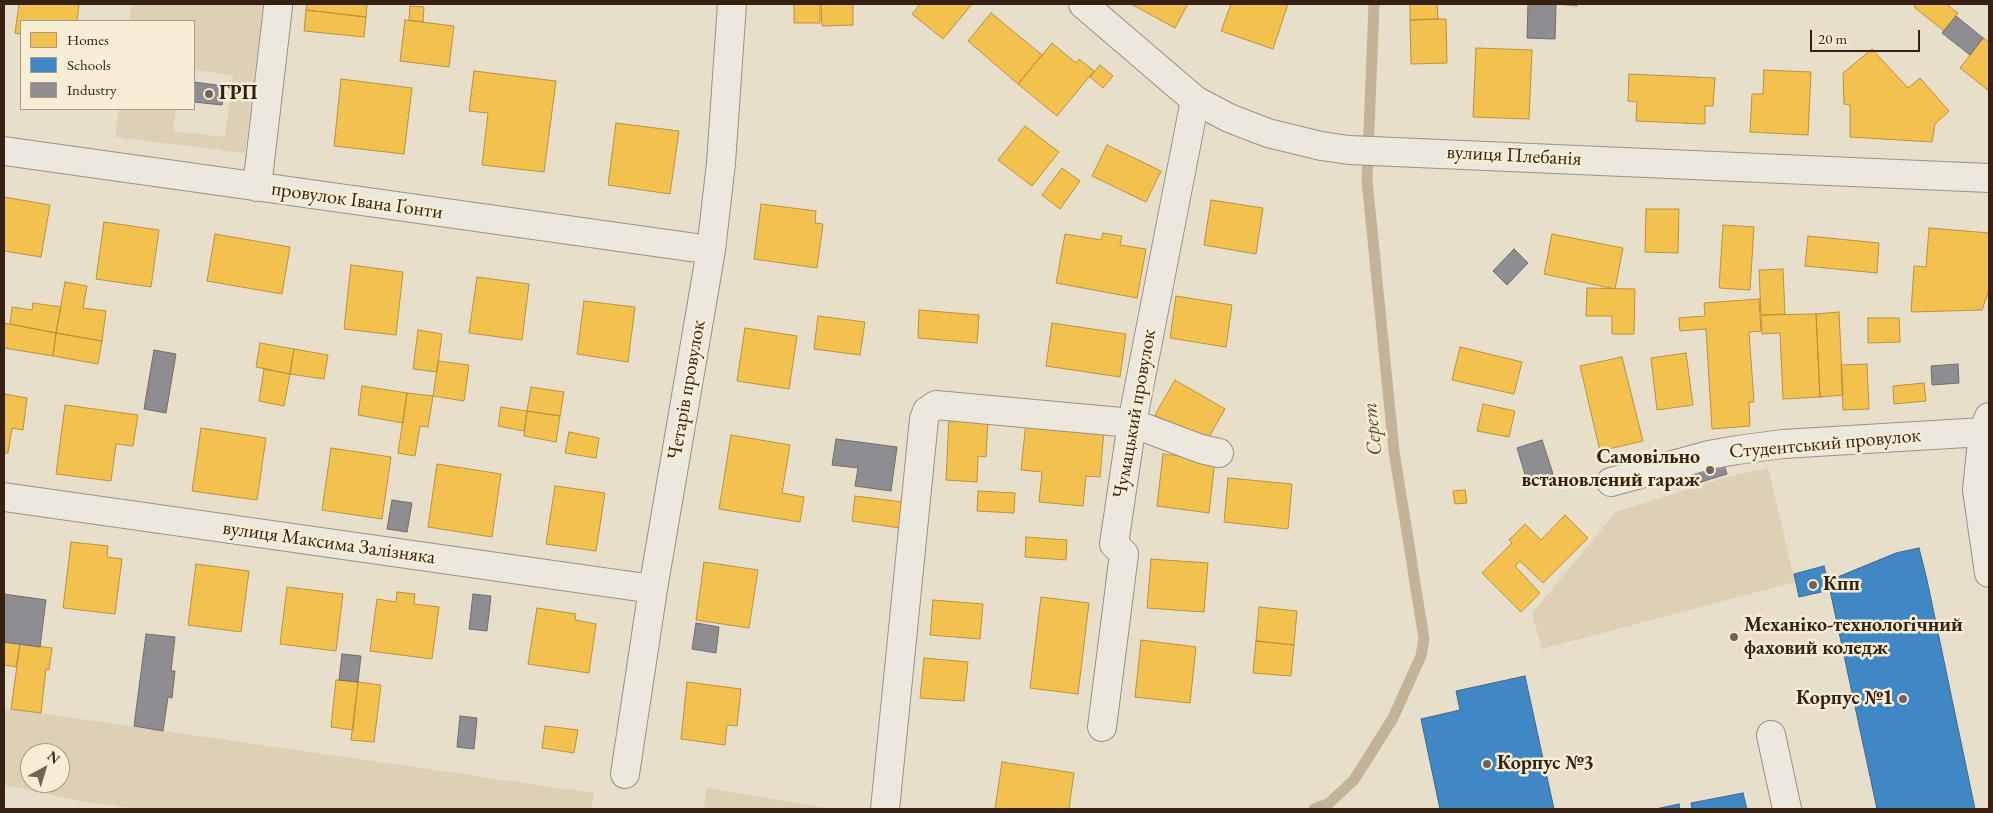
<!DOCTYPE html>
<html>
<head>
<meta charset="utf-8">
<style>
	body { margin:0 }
	#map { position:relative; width:1993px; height:813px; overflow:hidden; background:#e8dfcb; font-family:"EB Garamond",serif }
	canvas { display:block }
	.frame { position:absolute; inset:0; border:5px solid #362011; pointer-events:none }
	.legend { position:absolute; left:20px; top:20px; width:175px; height:90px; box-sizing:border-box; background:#f8edd5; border:1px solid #aa9b87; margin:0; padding:6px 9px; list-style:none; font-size:15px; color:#362011 }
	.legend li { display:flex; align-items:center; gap:10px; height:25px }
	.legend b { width:25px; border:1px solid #aa9b87 }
	.north { position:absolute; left:20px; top:743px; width:50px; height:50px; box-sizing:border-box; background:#f8edd5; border:1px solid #aa9b87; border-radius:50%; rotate:39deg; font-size:14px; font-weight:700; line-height:20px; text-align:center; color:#362011 }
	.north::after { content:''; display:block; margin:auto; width:18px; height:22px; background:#746352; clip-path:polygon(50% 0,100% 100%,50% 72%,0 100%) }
	.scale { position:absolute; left:1810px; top:30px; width:110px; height:22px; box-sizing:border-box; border:2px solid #362011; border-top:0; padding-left:6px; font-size:15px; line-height:18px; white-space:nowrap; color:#362011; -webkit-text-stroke:4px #f8edd5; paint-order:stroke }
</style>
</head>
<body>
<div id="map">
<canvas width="1993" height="813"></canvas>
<div class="frame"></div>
<ul class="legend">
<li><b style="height:14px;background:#f2c14e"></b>Homes</li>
<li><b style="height:14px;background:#3f88c5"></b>Schools</li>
<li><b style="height:14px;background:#8d8d92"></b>Industry</li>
</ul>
<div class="north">N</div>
<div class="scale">20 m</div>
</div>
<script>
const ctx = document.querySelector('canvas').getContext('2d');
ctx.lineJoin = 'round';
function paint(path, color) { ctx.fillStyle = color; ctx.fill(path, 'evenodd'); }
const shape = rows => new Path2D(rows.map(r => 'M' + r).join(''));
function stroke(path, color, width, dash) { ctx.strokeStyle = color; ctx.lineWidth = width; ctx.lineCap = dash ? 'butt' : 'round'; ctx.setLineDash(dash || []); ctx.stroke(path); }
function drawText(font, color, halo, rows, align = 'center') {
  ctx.font = font + ' "EB Garamond",serif'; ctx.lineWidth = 5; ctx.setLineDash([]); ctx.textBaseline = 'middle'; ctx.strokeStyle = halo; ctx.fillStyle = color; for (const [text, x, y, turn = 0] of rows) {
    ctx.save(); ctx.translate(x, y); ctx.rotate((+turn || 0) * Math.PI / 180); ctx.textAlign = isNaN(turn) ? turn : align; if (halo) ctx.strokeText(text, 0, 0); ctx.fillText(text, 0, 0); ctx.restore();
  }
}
const green = shape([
	[132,4,250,4,263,5,245,153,115,137,119,109,176,109,173,131,225,137,233,75,194,70,194,21,129,21],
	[1768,468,1795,582,1542,649,1532,613,1616,512,1730,476],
	[4,708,594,793,591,809,139,809,81,801,4,785],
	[30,753,60,753,60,783,30,783],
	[706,788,832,809,704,809]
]);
const homes = shape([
	[19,4,79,4,77,21,21,21,21,34,15,33,19,4],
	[307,4,367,4,366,17,306,10,307,4],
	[794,4,820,4,820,23,794,23,794,4],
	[821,4,853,4,853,25,822,26,821,4],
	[920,4,972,4,943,39,912,14,920,4],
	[1131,4,1188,4,1175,28,1131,4],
	[1231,4,1288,4,1273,49,1221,31,1231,4],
	[1410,4,1437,4,1438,19,1410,20,1410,4],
	[1556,4,1577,4,1577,6,1556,4],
	[1916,4,1946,4,1958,13,1944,31,1914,7,1916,4],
	[410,6,424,7,423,22,409,20,410,6],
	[306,10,366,17,364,37,304,31,306,10],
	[991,13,1042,55,1018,84,968,41,991,13],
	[1438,19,1446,19,1447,63,1411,64,1410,20,1438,19],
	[405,20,454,26,449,67,400,61,405,20],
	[1983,38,1989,42,1989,91,1960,68,1983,38],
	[1052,43,1076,63,1079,59,1094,71,1057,116,1018,84,1052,43],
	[1476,48,1532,50,1529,119,1473,117,1476,48],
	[1872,49,1908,88,1920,78,1949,111,1935,124,1932,142,1850,137,1850,105,1844,104,1843,73,1872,49],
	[1100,65,1113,76,1103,88,1090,77,1100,65],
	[1764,70,1811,72,1808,135,1750,132,1752,94,1763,94,1764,70],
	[474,71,556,81,544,172,482,165,488,113,469,111,474,71],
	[1629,74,1715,78,1713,106,1705,106,1705,124,1636,121,1637,102,1628,101,1629,74],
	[341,79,412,88,404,154,334,146,341,79],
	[616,123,679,131,670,194,608,185,616,123],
	[1025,126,1059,152,1032,186,998,160,1025,126],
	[1107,145,1161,171,1146,202,1092,176,1107,145],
	[1062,168,1080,181,1060,209,1042,195,1062,168],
	[4,197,50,205,41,257,4,251,4,197],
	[1211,200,1263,208,1256,254,1204,245,1211,200],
	[761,204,816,211,815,223,823,224,817,268,754,259,761,204],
	[1646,209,1679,209,1678,253,1645,252,1646,209],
	[104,222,159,230,151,287,96,279,104,222],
	[1723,225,1754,227,1750,290,1719,288,1723,225],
	[1929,228,1989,233,1989,290,1982,310,1911,312,1914,266,1926,267,1929,228],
	[1103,233,1122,236,1120,245,1146,249,1137,298,1056,283,1065,234,1101,240,1103,233],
	[215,234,290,247,282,294,207,281,215,234],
	[1552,234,1623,248,1615,289,1544,274,1552,234],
	[1808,236,1879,243,1877,273,1805,266,1808,236],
	[351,265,403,272,396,335,344,329,351,265],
	[1783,269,1785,314,1761,315,1759,270,1783,269],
	[477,277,529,284,522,340,469,333,477,277],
	[65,282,87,286,83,308,106,311,102,341,56,333,65,282],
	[1587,288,1635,289,1634,334,1612,334,1612,316,1586,316,1587,288],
	[1176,296,1232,305,1226,347,1170,338,1176,296],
	[1759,299,1761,331,1749,332,1754,402,1749,402,1750,426,1712,429,1706,329,1680,331,1679,318,1705,316,1704,303,1759,299],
	[584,301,635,307,628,362,577,354,584,301],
	[33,303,61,307,56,333,10,324,12,307,32,310,33,303],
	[919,310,979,315,977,343,918,338,919,310],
	[1839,312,1843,395,1820,397,1816,314,1839,312],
	[1816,314,1820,397,1783,399,1780,333,1762,334,1761,315,1816,314],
	[818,316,865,322,860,355,814,349,818,316],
	[1868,318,1899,318,1900,342,1868,343,1868,318],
	[4,323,56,333,53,356,4,348,4,323],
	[1052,323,1126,334,1120,377,1046,366,1052,323],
	[745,328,797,336,789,389,737,381,745,328],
	[418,330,442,334,437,372,413,369,418,330],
	[56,333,102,341,98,364,53,356,56,333],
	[260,343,294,349,290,374,256,367,260,343],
	[1460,347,1522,362,1514,394,1452,380,1460,347],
	[294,349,328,355,324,379,290,374,294,349],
	[1686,353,1693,405,1657,410,1651,358,1686,353],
	[1622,357,1643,441,1600,451,1580,366,1622,357],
	[438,361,469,365,464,401,433,396,438,361],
	[1867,364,1869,409,1843,410,1841,365,1867,364],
	[264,369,290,374,284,406,259,401,264,369],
	[1175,380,1225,409,1205,444,1155,415,1175,380],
	[1924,383,1926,401,1894,404,1893,386,1924,383],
	[362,386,407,393,403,423,358,415,362,386],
	[531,387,564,392,560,416,527,411,531,387],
	[407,393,433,396,428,427,420,426,415,456,398,453,407,393],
	[4,394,27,398,23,430,12,428,8,453,4,453,4,394],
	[1483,404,1515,411,1509,437,1477,431,1483,404],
	[65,405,138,415,133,446,116,444,111,481,56,474,65,405],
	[501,407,527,411,524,431,498,426,501,407],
	[527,411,560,416,556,442,524,436,527,411],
	[949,417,988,420,986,457,978,456,977,482,946,480,949,417],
	[1026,422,1104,430,1100,477,1086,476,1083,506,1039,502,1042,472,1021,470,1026,422],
	[201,428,266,438,257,500,192,491,201,428],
	[569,432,599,438,596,458,565,453,569,432],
	[731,435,790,445,782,493,804,497,800,522,719,509,731,435],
	[331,448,391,457,382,519,322,510,331,448],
	[1163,454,1215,460,1209,513,1157,506,1163,454],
	[437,464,501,474,492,537,428,527,437,464],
	[1228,478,1292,484,1288,529,1224,522,1228,478],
	[555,486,605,493,596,551,546,544,555,486],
	[1465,490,1467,503,1455,504,1453,491,1465,490],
	[978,491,1015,493,1014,513,977,511,978,491],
	[855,496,903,502,900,528,852,521,855,496],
	[1565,515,1588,538,1543,583,1520,561,1515,566,1540,593,1521,612,1482,573,1512,543,1509,540,1525,524,1541,540,1565,515],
	[1026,537,1067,540,1066,560,1025,557,1026,537],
	[71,542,108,546,107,557,122,559,115,614,63,608,71,542],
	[1151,559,1208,563,1204,612,1147,608,1151,559],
	[704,562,758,570,749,628,696,620,704,562],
	[196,564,249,571,241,632,188,625,196,564],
	[287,587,343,594,336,651,280,644,287,587],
	[397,592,415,594,414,604,439,607,432,659,370,651,377,599,396,602,397,592],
	[1041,597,1089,603,1078,694,1030,688,1041,597],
	[933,600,983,604,980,639,930,635,933,600],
	[1259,607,1297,611,1294,645,1256,641,1259,607],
	[537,608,576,614,575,620,596,624,589,673,528,664,537,608],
	[1141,640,1196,647,1190,703,1135,697,1141,640],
	[1256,641,1294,645,1291,676,1253,673,1256,641],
	[4,642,20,644,16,667,4,665,4,642],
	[20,644,52,648,49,670,46,669,41,713,11,709,20,644],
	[924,658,968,662,964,701,920,698,924,658],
	[336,680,358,682,353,730,331,727,336,680],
	[358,682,381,685,374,742,351,740,358,682],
	[687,682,741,689,737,726,727,725,725,745,681,739,687,682],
	[545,726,578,730,574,753,542,748,545,726],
	[1002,762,1074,773,1069,809,995,809,1002,762]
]);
const schools = shape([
	[1919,548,1927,580,1975,809,1877,809,1828,581,1896,553,1919,548],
	[1824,566,1830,590,1799,597,1794,574,1824,566],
	[1525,676,1554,809,1440,809,1421,719,1460,710,1456,691,1525,676],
	[1743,793,1747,809,1692,809,1691,803,1743,793],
	[1679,804,1680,809,1656,809,1679,804]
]);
const industry = shape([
	[1528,4,1556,4,1555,39,1527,38,1528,4],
	[1956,16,1983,38,1970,55,1942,33,1956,16],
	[194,82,224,86,222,105,194,102,194,82],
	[1514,249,1528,263,1507,285,1493,271,1514,249],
	[154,350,176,354,166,413,144,409,154,350],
	[1958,364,1959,383,1932,385,1931,366,1958,364],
	[836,439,897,447,891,491,855,486,858,468,832,465,836,439],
	[1542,440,1554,477,1528,484,1517,448,1542,440],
	[1722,458,1727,474,1698,483,1693,466,1722,458],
	[392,500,412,503,407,532,387,529,392,500],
	[4,594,46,600,40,647,4,642,4,594],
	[473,594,491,596,487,631,469,629,473,594],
	[696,623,719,627,716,653,692,649,696,623],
	[146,634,175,637,171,671,175,671,172,698,168,697,163,731,134,726,146,634],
	[342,654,361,656,358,682,339,680,342,654],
	[460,716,477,718,474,749,457,747,460,716]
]);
const stream = shape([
	[1314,809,1328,804,1354,780,1393,718,1421,656,1424,639,1394,451,1367,180,1374,4]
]);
const minor = shape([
	[1083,4,1195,100,1229,118,1268,133,1321,146,1349,150,1989,178],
	[4,151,711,250],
	[257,187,278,7],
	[1989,417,1983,432,1977,490,1989,573],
	[1611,482,1709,455,1737,450,1783,444,1983,432],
	[4,497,653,589],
	[1102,727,1124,554,1114,544,1132,423,1195,100],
	[1771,735,1787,809],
	[625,774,653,589,711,250,721,163,732,4],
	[885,809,924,419,927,411,936,405,1132,423,1201,449,1219,453]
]);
const markers = [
	[209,94,5,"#746352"],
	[1710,470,5,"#746352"],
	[1813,585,5,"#746352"],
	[1734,637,5,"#746352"],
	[1903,699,5,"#746352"],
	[1487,764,5,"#746352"]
];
const poiNames = [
	["ГРП",219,94],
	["Самовільно",1700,458,"right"],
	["встановлений гараж",1700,481,"right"],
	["Кпп",1823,585],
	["Механіко-технологічний",1744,626],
	["фаховий коледж",1744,649],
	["Корпус №1",1893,699,"right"],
	["Корпус №3",1497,764]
];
const streetNames = [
	["вулиця Плебанія",1514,156,3],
	["провулок Івана Ґонти",357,201,8],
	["Четарів провулок",687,390,-80],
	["Чумацький провулок",1135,414,-80],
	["Студентський провулок",1825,444,-5],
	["вулиця Максима Залізняка",329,543,8]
];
const waterNames = [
	["Серет",1373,429,-96]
];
paint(green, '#ddd0b4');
paint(homes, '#f2c14e');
stroke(homes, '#ba913c', 1);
paint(schools, '#3f88c5');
stroke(schools, '#3c698f', 1);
paint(industry, '#8d8d92');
stroke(industry, '#736c6b', 1);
stroke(stream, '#c3b499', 11);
stroke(minor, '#999184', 30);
stroke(minor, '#ece8dd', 28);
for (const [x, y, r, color] of markers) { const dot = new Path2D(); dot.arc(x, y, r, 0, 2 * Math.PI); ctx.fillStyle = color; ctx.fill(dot); stroke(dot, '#f8edd5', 2); }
drawText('bold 20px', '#362011', '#f8edd5', poiNames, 'left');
drawText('20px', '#362011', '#f8edd5', streetNames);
drawText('italic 21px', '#624d39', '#f8edd5', waterNames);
</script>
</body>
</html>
